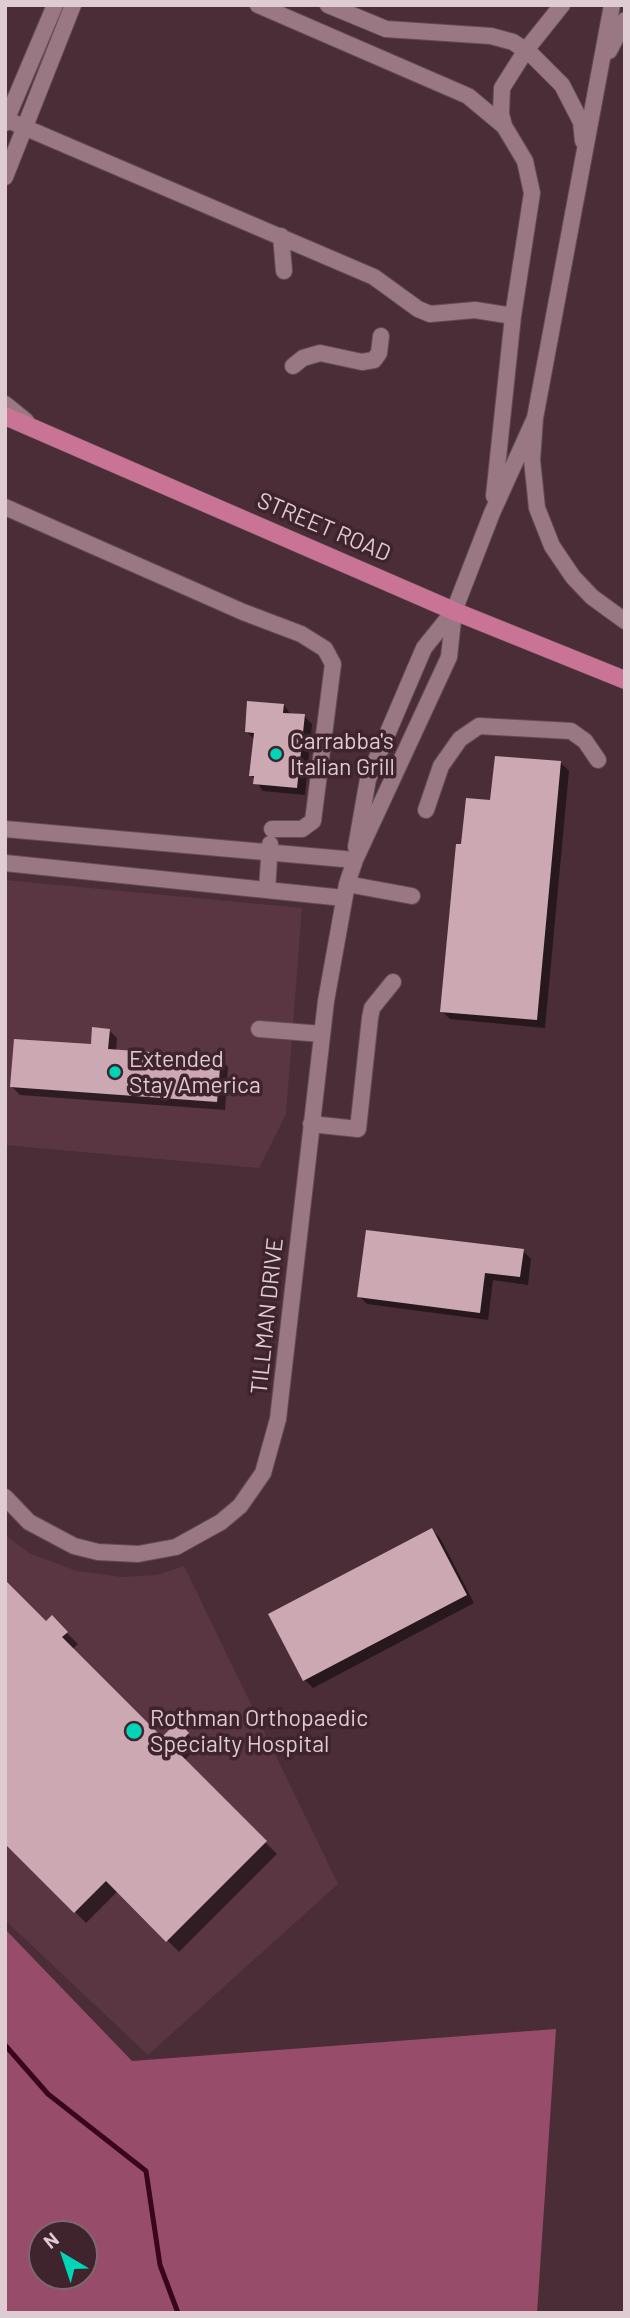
<!DOCTYPE html>
<html>
<head>
<meta charset="utf-8">
<style>
	body { margin:0 }
	#map { position:relative; width:630px; height:2318px; overflow:hidden; background:#4a2d37; font-family:Barlow,sans-serif }
	canvas { display:block }
	.frame { position:absolute; inset:0; border:7px solid #dfccd2; pointer-events:none }
	.north { position:absolute; left:28px; top:2220px; width:70px; height:70px; box-sizing:border-box; background:#3f232d; border:2px solid #7f676f; border-radius:50%; rotate:321deg; font-size:19px; font-weight:700; line-height:28px; text-align:center; color:#dfccd2 }
	.north::after { content:''; display:block; margin:auto; width:24px; height:32px; background:#01d5b7; clip-path:polygon(50% 0,100% 100%,50% 72%,0 100%) }
</style>
</head>
<body>
<div id="map">
<canvas width="630" height="2318"></canvas>
<div class="frame"></div>
<div class="north">N</div>
</div>
<script>
const ctx = document.querySelector('canvas').getContext('2d');
ctx.lineJoin = 'round';
function paint(path, color) { ctx.fillStyle = color; ctx.fill(path, 'evenodd'); }
const shape = rows => new Path2D(rows.map(r => 'M' + r).join(''));
function stroke(path, color, width, dash) { ctx.strokeStyle = color; ctx.lineWidth = width; ctx.lineCap = dash ? 'butt' : 'round'; ctx.setLineDash(dash || []); ctx.stroke(path); }
function drawText(font, color, halo, rows, align = 'center') {
  ctx.font = font + ' Barlow,sans-serif'; ctx.lineWidth = 7; ctx.setLineDash([]); ctx.textBaseline = 'middle'; ctx.strokeStyle = halo; ctx.fillStyle = color; for (const [text, x, y, turn = 0] of rows) {
    ctx.save(); ctx.translate(x, y); ctx.rotate((+turn || 0) * Math.PI / 180); ctx.textAlign = isNaN(turn) ? turn : align; if (halo) ctx.strokeText(text, 0, 0); ctx.fillText(text, 0, 0); ctx.restore();
  }
}
const built = shape([
	[5,880,302,908,286,1114,259,1168,5,1145],
	[5,1535,29,1553,77,1571,122,1577,157,1575,184,1566,338,1884,148,2055,5,1920]
]);
const forest = shape([
	[5,1929,132,2061,556,2029,537,2313,5,2313],
	[42,2234,84,2234,84,2276,42,2276]
]);
const shadow = shape([
	[284,705,291,715,304,716,312,724,305,795,263,791,251,775,255,740,247,732],
	[561,763,569,771,545,1028,450,1019,442,1011,463,846,492,802],
	[109,1030,117,1038,116,1052,220,1059,228,1067,225,1110,20,1095,12,1087,92,1046],
	[523,1251,531,1259,528,1285,493,1280,488,1320,367,1304,359,1296],
	[432,1530,440,1538,474,1603,313,1688,305,1680],
	[52,1618,78,1644,72,1650,162,1740,178,1724,199,1745,184,1761,277,1854,179,1952,118,1891,86,1923,5,1841,46,1623]
]);
const stream = shape([
	[5,2045,48,2094,146,2171,160,2265,178,2313]
]);
const building = shape([
	[247,701,284,704,283,713,305,714,297,788,253,784,254,776,249,776,254,733,245,732],
	[495,756,561,761,537,1020,440,1012,456,844,461,844,466,798,490,800],
	[92,1027,110,1029,108,1049,221,1057,217,1102,10,1087,14,1039,91,1044],
	[366,1230,524,1249,520,1277,485,1273,480,1313,357,1297],
	[432,1528,467,1595,303,1681,268,1614],
	[5,1580,46,1621,52,1615,68,1632,62,1637,162,1737,178,1721,189,1733,174,1748,267,1841,166,1942,106,1881,74,1913,5,1844]
]);
const minor = shape([
	[258,5,468,96,504,126,525,161,532,193,513,316,494,496],
	[328,5,386,29,491,36,513,42,531,54,562,85,581,122,583,141],
	[612,5,535,418,532,460,537,508,552,546,573,577,592,597,625,621],
	[609,51,625,20],
	[5,119,374,277,418,309,430,314,475,310,513,316],
	[5,123,55,5],
	[504,126,501,114,502,88,526,50,562,5],
	[5,177,73,5],
	[281,236,284,271],
	[293,366,303,358,320,353,362,362,374,360,379,353,381,336],
	[5,404,26,421],
	[5,507,243,612,301,634,325,649,333,664,313,821,302,829,272,829],
	[426,810,441,766,460,739,479,726,571,731,585,741,598,760],
	[5,829,355,860],
	[356,847,368,779,424,648,453,612],
	[5,863,344,898],
	[347,884,412,896],
	[267,890,270,844],
	[259,1029,322,1034],
	[311,1124,358,1129,370,1018,372,1008,393,982],
	[5,1497,29,1522,74,1546,98,1552,138,1554,176,1547,221,1522,240,1506,263,1473,278,1419,326,1001,347,884,355,860,449,657,454,611,492,513,535,418]
]);
const major = shape([
	[5,416,454,611,625,680]
]);
const markers = [
	[276,754,7,"#01d5b7"],
	[115,1072,7,"#01d5b7"],
	[134,1731,9,"#01d5b7"]
];
const streetNames = [
	["STREET ROAD",324,527,23],
	["TILLMAN DRIVE",267,1316,-84]
];
const poiNames = [
	["Carrabba's",290,741],
	["Italian Grill",290,767],
	["Extended",129,1059],
	["Stay America",129,1085],
	["Rothman Orthopaedic",150,1718],
	["Specialty Hospital",150,1744]
];
paint(built, '#5a3643');
paint(forest, '#974d69');
paint(shadow, '#0007');
stroke(stream, '#38051c', 5);
paint(building, '#cca8b3');
stroke(minor, '#644c55', 18);
stroke(major, '#644c55', 19);
stroke(minor, '#9a7883', 16);
stroke(major, '#c97494', 18);
for (const [x, y, r, color] of markers) { const dot = new Path2D(); dot.arc(x, y, r, 0, 2 * Math.PI); ctx.fillStyle = color; ctx.fill(dot); stroke(dot, '#3f232d', 2.5); }
drawText('23px', '#dfccd2', '#3f232d', streetNames);
drawText('23px', '#dfccd2', '#3f232d', poiNames, 'left');
</script>
</body>
</html>
